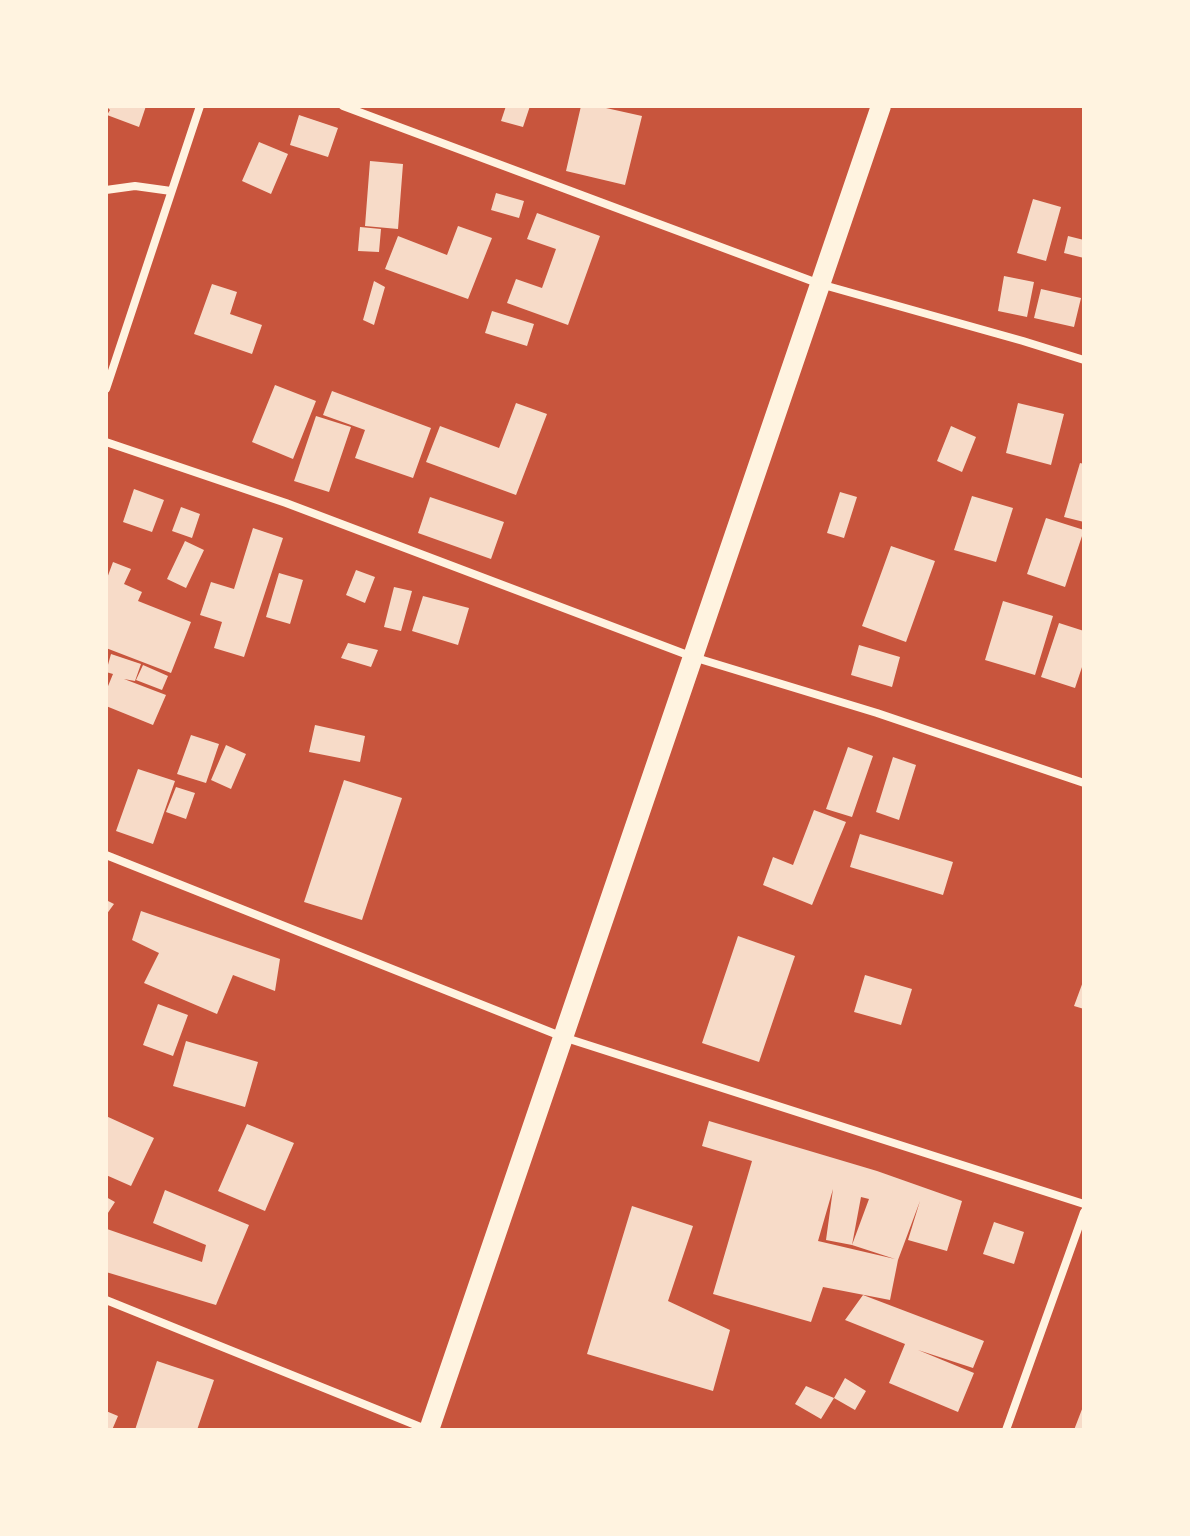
<!DOCTYPE html>
<html>
<head>
<meta charset="utf-8">
<style>
	body { margin:0 }
	#map { position:relative; width:1190px; height:1536px; overflow:hidden; background:#c8553d; font-family:"Noto Sans",sans-serif }
	canvas { display:block }
	.frame { position:absolute; inset:0; border:108px solid #fff3e0; pointer-events:none }
</style>
</head>
<body>
<div id="map">
<canvas width="1190" height="1536"></canvas>
<div class="frame"></div>
</div>
<script>
const ctx = document.querySelector('canvas').getContext('2d');
ctx.lineJoin = 'round';
function paint(path, color) { ctx.fillStyle = color; ctx.fill(path, 'evenodd'); }
const shape = rows => new Path2D(rows.map(r => 'M' + r).join(''));
function stroke(path, color, width, dash) { ctx.strokeStyle = color; ctx.lineWidth = width; ctx.lineCap = dash ? 'butt' : 'round'; ctx.setLineDash(dash || []); ctx.stroke(path); }
const building = shape([
	[106,106,146,106,139,127,107,115,110,110],
	[506,106,530,106,523,127,501,121],
	[581,106,597,106,642,116,625,185,566,171],
	[299,115,338,128,328,157,290,145],
	[259,142,288,154,271,194,242,181],
	[370,161,403,164,398,229,365,226],
	[496,193,524,201,519,218,491,210],
	[1033,199,1061,207,1046,261,1017,253],
	[537,213,600,236,568,325,507,303,516,279,542,288,556,249,527,239],
	[458,226,492,238,468,299,385,269,398,236,447,255],
	[360,227,381,229,379,252,358,251],
	[1068,236,1084,240,1084,258,1064,253],
	[1004,276,1034,282,1027,317,998,311],
	[374,281,385,287,374,325,363,320],
	[212,284,237,292,230,314,262,325,252,354,194,334],
	[1041,289,1081,298,1074,327,1034,318],
	[492,311,534,324,527,346,485,333],
	[275,385,316,401,293,459,252,442],
	[332,391,431,428,413,478,355,458,365,430,323,415],
	[516,403,547,414,516,495,426,462,440,426,499,448],
	[1018,403,1064,414,1051,465,1006,453],
	[316,416,351,427,329,492,294,481],
	[951,426,976,437,962,472,937,461],
	[1080,463,1084,464,1084,522,1064,517],
	[134,489,164,500,152,532,123,522],
	[840,492,857,497,844,538,827,533],
	[972,496,1013,508,996,562,954,550],
	[430,497,504,522,491,559,418,533],
	[181,507,200,514,192,538,172,531],
	[1046,518,1084,530,1065,587,1027,574],
	[253,528,283,538,244,657,214,648,222,622,200,615,211,582,234,589],
	[185,541,204,550,186,588,167,579],
	[891,546,935,561,906,642,862,626],
	[113,562,131,569,124,584,142,592,138,601,191,622,171,673,106,648,106,581],
	[356,570,375,577,365,603,346,595],
	[279,573,303,580,290,624,266,617],
	[394,587,412,591,401,631,384,627],
	[423,596,469,608,458,645,412,631],
	[1003,601,1053,616,1035,675,985,660],
	[1059,623,1084,631,1084,661,1075,688,1041,677],
	[348,643,378,650,371,667,341,658],
	[859,645,900,657,892,687,851,675],
	[111,654,141,664,135,681,124,679,166,695,153,725,106,706,106,691,113,674,106,672],
	[143,665,168,676,162,690,136,680],
	[315,725,365,736,360,762,309,752],
	[191,735,219,744,206,783,177,774],
	[226,745,246,754,231,789,211,780],
	[848,747,873,756,852,817,826,809],
	[893,757,916,765,899,820,876,812],
	[138,769,175,781,153,844,116,831],
	[344,780,402,798,362,920,304,902],
	[176,787,195,793,186,819,166,812],
	[814,810,846,822,812,905,763,885,773,857,793,865],
	[860,834,953,862,943,895,850,867],
	[106,900,114,904,106,915],
	[141,911,280,959,275,991,233,975,217,1014,144,983,159,953,132,940],
	[738,936,795,956,759,1062,702,1043],
	[865,975,912,989,901,1025,854,1012],
	[1084,979,1084,1009,1074,1006],
	[158,1004,188,1015,173,1056,143,1045],
	[186,1041,258,1062,245,1107,173,1086],
	[106,1116,154,1138,131,1186,106,1175],
	[709,1121,877,1171,962,1201,947,1251,908,1240,920,1201,898,1260,890,1300,823,1287,811,1322,713,1294,752,1161,702,1146],
	[833,1189,826,1240,852,1245,861,1197,869,1199,852,1245,895,1259,818,1241],
	[247,1124,294,1143,265,1211,218,1191],
	[165,1190,249,1225,216,1305,106,1272,107,1229,202,1262,206,1245,153,1223],
	[106,1197,115,1202,106,1216],
	[632,1206,693,1226,668,1301,730,1330,713,1391,587,1354],
	[994,1222,1024,1232,1014,1264,983,1254],
	[863,1295,984,1341,973,1368,918,1350,974,1373,958,1412,889,1383,905,1344,845,1320],
	[157,1361,214,1380,197,1430,135,1430],
	[845,1378,866,1391,855,1410,834,1398,821,1419,795,1404,806,1386,834,1398],
	[1084,1404,1084,1430,1074,1430],
	[106,1411,118,1416,112,1430,106,1430]
]);
const minor = shape([
	[343,106,820,284,1023,341,1084,360],
	[106,190,135,186,171,191],
	[106,389,200,106],
	[106,442,286,503,693,657,877,713,1084,783],
	[106,855,563,1037,1084,1204],
	[106,1300,428,1430],
	[1006,1430,1084,1212]
]);
const primary = shape([
	[429,1430,881,106]
]);
paint(building, '#f7dbc8');
stroke(minor, '#fff3e0', 8);
stroke(primary, '#fff3e0', 20);
</script>
</body>
</html>
